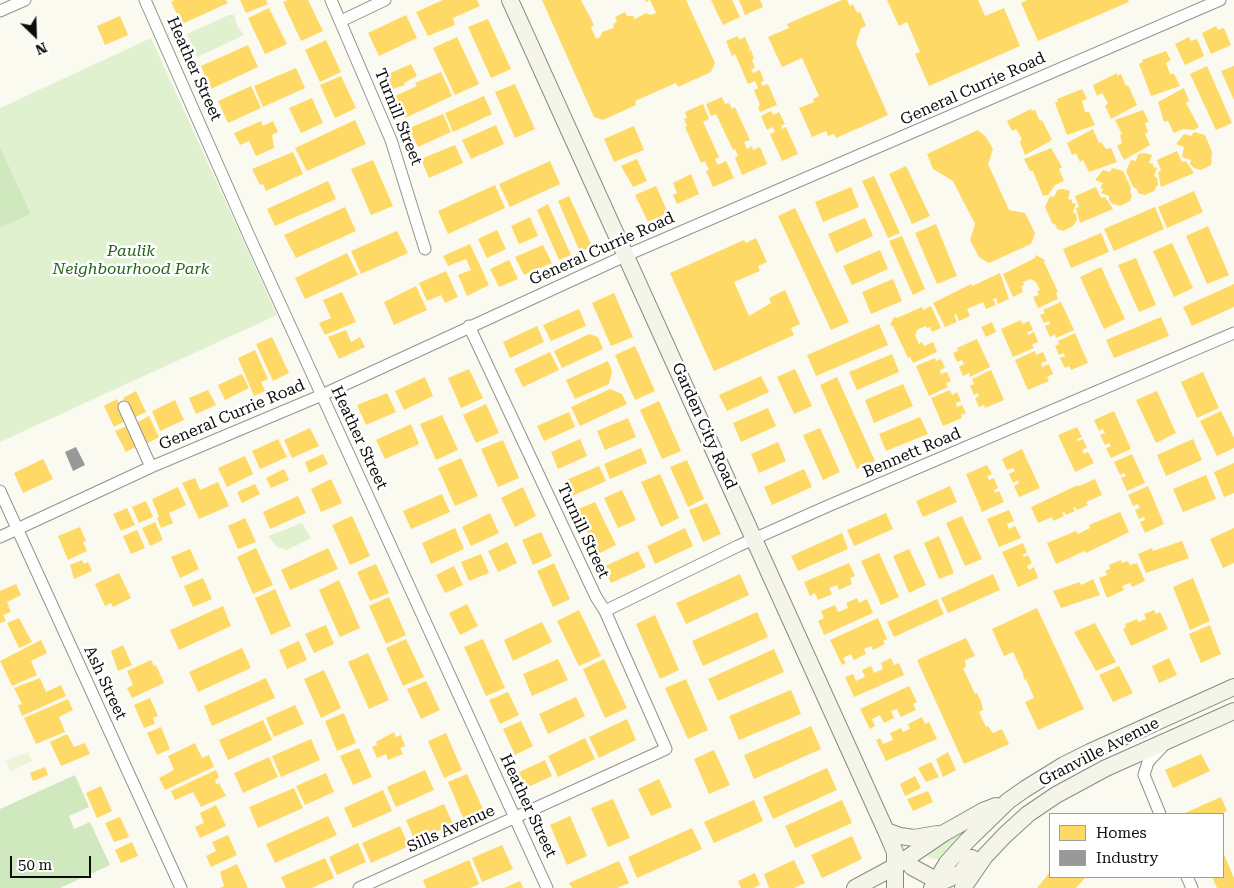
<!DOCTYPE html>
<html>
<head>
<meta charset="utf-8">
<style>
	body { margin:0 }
	#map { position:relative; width:1234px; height:888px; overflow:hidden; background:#fafaf0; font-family:"Roboto Serif",serif }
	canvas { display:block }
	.legend { position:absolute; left:1049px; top:813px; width:175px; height:65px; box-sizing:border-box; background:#fff; border:1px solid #9e9e9e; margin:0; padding:6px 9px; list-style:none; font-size:15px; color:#0c0c0c }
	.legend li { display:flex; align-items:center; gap:10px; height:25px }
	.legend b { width:25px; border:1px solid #9e9e9e }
	.north { position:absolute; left:10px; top:10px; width:50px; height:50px; -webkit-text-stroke:4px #fff; paint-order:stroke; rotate:156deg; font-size:14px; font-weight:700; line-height:20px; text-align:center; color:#0c0c0c }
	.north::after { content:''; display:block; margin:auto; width:18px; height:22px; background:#0c0c0c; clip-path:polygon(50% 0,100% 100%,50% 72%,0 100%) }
	.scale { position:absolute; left:10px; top:856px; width:81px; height:22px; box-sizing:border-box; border:2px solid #0c0c0c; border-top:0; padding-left:6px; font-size:15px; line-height:18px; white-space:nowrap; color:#0c0c0c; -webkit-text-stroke:4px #fff; paint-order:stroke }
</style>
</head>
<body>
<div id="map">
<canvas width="1234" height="888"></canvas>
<ul class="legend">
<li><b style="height:14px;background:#ffd966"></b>Homes</li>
<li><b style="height:14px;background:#999"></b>Industry</li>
</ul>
<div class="north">N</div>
<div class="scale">50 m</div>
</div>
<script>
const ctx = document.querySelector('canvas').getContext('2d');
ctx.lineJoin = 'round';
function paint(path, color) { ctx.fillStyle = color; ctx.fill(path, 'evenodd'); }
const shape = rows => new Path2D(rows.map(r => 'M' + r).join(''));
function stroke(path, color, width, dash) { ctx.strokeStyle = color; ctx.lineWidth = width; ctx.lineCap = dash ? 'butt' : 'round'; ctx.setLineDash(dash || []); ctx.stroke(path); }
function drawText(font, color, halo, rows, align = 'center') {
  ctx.font = font + ' "Roboto Serif",serif'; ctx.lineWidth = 5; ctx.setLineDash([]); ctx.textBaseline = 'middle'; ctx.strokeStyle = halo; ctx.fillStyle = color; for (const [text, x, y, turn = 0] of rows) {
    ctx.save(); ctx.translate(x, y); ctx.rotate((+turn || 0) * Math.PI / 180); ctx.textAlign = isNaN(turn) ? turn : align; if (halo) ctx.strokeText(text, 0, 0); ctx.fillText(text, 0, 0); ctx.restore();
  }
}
const green = shape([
	[229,15,234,15,237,26,244,35,197,57,187,34],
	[151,38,277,315,0,442,0,228,31,214,0,147,0,108],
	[302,523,311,538,287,550,277,547,268,536],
	[964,830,940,860,931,858,924,853]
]);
const forest = shape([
	[0,147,31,214,0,228],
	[75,775,89,807,69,816,74,829,90,822,110,865,60,888,0,888,0,809]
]);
const pitch = shape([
	[28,752,32,761,11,771,6,761]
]);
const homes = shape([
	[174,0,226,0,228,3,182,24,171,2],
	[240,0,266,0,268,4,246,13],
	[288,0,308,0,323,31,301,41,283,2],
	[443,0,477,0,480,6,453,18,455,25,428,36,416,12],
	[542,0,581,0,594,25,591,27,596,39,600,37,602,32,614,28,613,25,617,21,615,17,625,12,627,16,633,16,635,19,646,13,651,15,656,13,650,0,646,2,645,0,686,0,715,63,711,72,678,87,676,83,635,101,636,105,603,120,594,117],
	[711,0,732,0,740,17,723,25],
	[739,0,760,0,763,7,745,15],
	[842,0,847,0,850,6,853,4,857,13,860,12,866,26,861,28,856,43,888,115,836,138,834,134,828,136,826,131,812,137,799,108,814,102,813,99,819,96,802,58,782,67,768,37,789,28,787,24],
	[887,0,978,0,985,16,1004,8,1020,46,929,86,915,54,920,52,907,22,899,26],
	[1027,0,1128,0,1129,2,1038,41,1021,3],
	[269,8,287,44,265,54,248,18],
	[406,15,417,38,379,56,368,33],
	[120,16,128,35,105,45,97,26],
	[488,19,511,69,491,78,468,27],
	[1216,26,1218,30,1224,28,1231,45,1211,54,1202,33],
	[738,36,739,40,745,37,750,49,747,51,751,50,754,59,752,60,755,68,751,69,753,73,760,70,764,81,761,82,762,86,768,84,777,105,760,112,758,107,760,105,754,90,758,88,755,81,748,84,735,54,732,56,726,41],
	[457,37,479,84,455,95,433,48],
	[1189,37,1191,41,1197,39,1204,56,1185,65,1175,44],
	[326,40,341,72,320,82,305,50],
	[248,45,258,67,211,89,201,66],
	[1166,51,1171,60,1166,63,1170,74,1174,74,1180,86,1151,96,1139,64,1143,62,1142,60],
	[411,64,417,76,404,83,405,85,392,89,386,75],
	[1207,66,1232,123,1216,130,1190,74],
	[1234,66,1234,100,1221,71],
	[296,68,305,88,263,107,254,86],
	[441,72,452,96,405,118,395,96,417,86,415,83],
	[1117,73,1117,76,1121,74,1126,86,1128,85,1137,105,1111,119,1105,106,1108,103,1102,93,1097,96,1093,85],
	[341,76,356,108,335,118,320,85],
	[515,84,535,129,515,138,495,92],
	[251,86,261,108,228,123,218,101],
	[1184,88,1189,101,1186,103,1199,127,1194,130,1183,129,1174,133,1168,121,1164,122,1158,102],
	[1082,89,1087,99,1082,101,1085,112,1089,112,1095,125,1067,135,1055,103,1058,101,1057,99],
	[484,96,492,114,453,132,445,113],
	[722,97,725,104,729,103,732,109,735,107,750,140,744,142,747,149,752,146,753,150,760,147,767,164,742,175,735,158,738,156,735,149,733,150,716,114,711,116,706,104],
	[312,98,323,123,301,133,289,108],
	[703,104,709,119,703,122,719,157,715,159,718,165,726,161,734,178,713,187,706,171,709,170,705,161,701,163,685,127,687,126,684,119,687,118,685,112],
	[1031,109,1032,111,1035,110,1040,121,1042,120,1052,140,1025,155,1020,142,1022,139,1016,129,1012,131,1007,121],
	[1143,110,1149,122,1145,123,1148,132,1145,134,1150,145,1124,160,1117,146,1122,143,1120,135,1122,134,1115,120],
	[771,111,773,115,779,112,785,124,781,126,782,129,786,127,798,154,782,161,770,134,775,132,773,127,767,130,761,116],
	[443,114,451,132,418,147,409,128],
	[355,120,366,144,307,171,295,148],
	[261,121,263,126,273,121,278,132,272,135,274,148,256,156,249,141,240,145,234,133],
	[496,125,504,144,471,159,462,140],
	[634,126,644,150,614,162,604,139],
	[1093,129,1099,143,1101,142,1106,149,1111,148,1117,162,1089,172,1083,160,1080,162,1076,153,1072,155,1067,143],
	[978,130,986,137,993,149,988,164,1009,210,1025,213,1035,233,1031,244,989,263,979,257,970,240,975,224,953,181,933,169,927,154],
	[1194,132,1205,135,1212,152,1211,165,1201,170,1194,168,1190,164,1191,160,1182,157,1184,147,1176,144,1184,134,1191,136],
	[455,145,463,163,429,178,421,159],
	[1051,148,1062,167,1059,169,1064,181,1055,185,1048,195,1043,196,1033,171,1030,171,1024,159],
	[1177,151,1182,162,1186,161,1194,173,1161,187,1158,172,1161,171,1157,160],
	[293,152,303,174,266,191,263,184,260,185,252,169],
	[1144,153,1152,155,1149,163,1153,164,1153,167,1157,168,1154,176,1157,178,1158,184,1154,191,1145,195,1138,193,1137,189,1133,187,1126,171,1131,160,1136,161,1138,154],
	[637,159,647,181,633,187,621,166],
	[373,160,393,206,371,215,351,169],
	[550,161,560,184,510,207,499,184],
	[906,166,930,216,912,224,889,174],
	[1112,168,1123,171,1131,188,1130,192,1132,195,1130,201,1120,206,1113,204,1109,200,1109,196,1101,193,1103,189,1100,188,1103,183,1095,180,1103,170,1110,172],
	[691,174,699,194,677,204,673,195,677,193,673,183],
	[874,176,900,233,888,238,862,181],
	[328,181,336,199,275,226,267,209],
	[495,185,505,208,448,234,438,211],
	[656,186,668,213,648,222,635,195],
	[851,187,859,207,823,222,815,202],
	[1096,187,1101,198,1105,197,1113,209,1080,223,1076,208,1079,207,1075,196],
	[1063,189,1070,191,1068,199,1072,200,1072,203,1076,204,1073,212,1076,214,1077,220,1073,226,1063,231,1057,229,1056,225,1052,223,1045,207,1050,196,1054,197,1057,190],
	[1194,191,1203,212,1167,228,1158,207],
	[569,196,592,246,580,252,558,201],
	[548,204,571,255,559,260,537,210],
	[345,207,356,231,296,258,284,235],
	[1155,207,1164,229,1114,251,1104,229],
	[795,208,849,322,831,330,778,216],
	[530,217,538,236,519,244,511,226],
	[865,218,873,236,836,253,828,234],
	[936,224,957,276,937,284,915,233],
	[1208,226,1229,275,1207,284,1186,236],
	[497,230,506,249,487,258,478,239],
	[397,231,408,253,361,274,351,251],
	[1101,233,1109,252,1071,268,1063,249],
	[902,236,925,289,913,295,889,241],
	[756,238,767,262,758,266,760,271,734,282,749,316,771,303,769,298,785,290,800,324,791,328,794,335,714,371,670,273,744,240,746,243],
	[1172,243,1193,288,1174,297,1153,251],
	[470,244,489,285,467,296,458,275,471,270,466,259,448,266,443,256],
	[543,245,552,263,524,275,515,257],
	[880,250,888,269,852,285,843,266],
	[347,253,358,275,305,299,295,278],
	[1036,255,1045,260,1044,262,1058,292,1056,293,1058,299,1038,308,1033,297,1039,295,1037,291,1040,290,1036,282,1031,279,1023,282,1024,285,1021,286,1023,292,1013,297,1003,274,1035,258],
	[1136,258,1156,305,1139,312,1118,265],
	[509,260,518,279,499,287,490,269],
	[1101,267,1125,319,1104,329,1080,277],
	[446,271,458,297,445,303,441,295,427,301,419,283],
	[1000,273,1009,299,998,304,996,298,993,299,996,305,986,309,983,302,967,309,970,316,959,321,956,314,954,315,957,322,945,327,933,303,971,284,972,286],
	[893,279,902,301,871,314,862,292],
	[1234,284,1234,307,1192,326,1183,307],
	[416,286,427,310,394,325,384,302],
	[342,292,356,322,325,335,319,323,331,318,323,300],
	[614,293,633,337,611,346,592,303],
	[1061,302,1074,330,1056,338,1055,334,1050,337,1045,326,1050,324,1049,321,1044,323,1040,315,1045,313,1043,310],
	[931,306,941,328,932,332,930,327,927,328,926,326,918,329,915,335,919,344,922,342,924,346,933,342,937,352,913,363,910,357,908,358,893,326,890,325,894,317,897,318,922,307,923,310],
	[579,309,586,326,551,341,543,325],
	[1161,317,1169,336,1114,358,1106,340],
	[1021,320,1022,324,1029,321,1033,330,1027,332,1028,335,1034,332,1038,342,1032,345,1034,348,1013,357,1001,329],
	[992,322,996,332,986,337,981,327],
	[879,324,888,345,816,376,807,355],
	[537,326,544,342,510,358,503,342],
	[346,330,351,342,360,337,365,347,339,359,328,337],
	[1075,333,1088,363,1071,370,1069,366,1065,368,1060,358,1065,356,1064,353,1059,355,1055,346,1059,344,1058,341],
	[589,334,598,337,603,349,562,368,554,351],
	[272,337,289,373,273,381,256,344],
	[977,339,990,367,970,377,969,373,963,376,959,367,964,364,962,360,957,362,953,353,958,351,957,348],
	[635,346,655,391,635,400,615,355],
	[255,350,268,379,261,382,265,391,254,396,238,358],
	[1035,351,1036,355,1043,352,1047,361,1041,363,1042,367,1049,364,1053,374,1047,377,1049,381,1028,390,1015,360],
	[550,352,559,370,523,387,514,369],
	[892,354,899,372,857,390,849,372],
	[935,358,936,361,941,359,945,368,940,370,941,374,947,372,951,381,946,383,948,387,929,396,916,366],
	[608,361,612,371,609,384,575,399,566,380],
	[469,369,483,398,461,408,448,378],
	[795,369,812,406,794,414,777,377],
	[991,370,1004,400,985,408,984,405,979,407,975,398,979,396,978,393,974,395,970,386,974,384,972,379],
	[1203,372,1219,408,1197,418,1181,382],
	[242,374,249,388,225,400,218,385],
	[761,376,769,392,727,411,719,395],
	[425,377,433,396,404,410,395,391],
	[837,377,875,461,857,469,820,385],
	[903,384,913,406,874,423,865,400],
	[610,389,622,394,627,404,580,426,571,407],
	[208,390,216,405,196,414,189,398],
	[950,390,952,395,957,392,961,401,956,403,957,407,962,405,966,413,961,415,962,418,943,426,931,398],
	[136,391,146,412,133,418,123,398],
	[1157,391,1176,433,1156,443,1136,400],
	[387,393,396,412,366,425,357,405],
	[117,399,127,420,114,427,104,406],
	[175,400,184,420,160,431,152,411],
	[659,401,681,451,662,459,640,410],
	[486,404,499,433,476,443,463,415],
	[768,408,776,426,741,442,733,423],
	[1114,411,1131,449,1111,458,1106,448,1111,446,1109,443,1105,445,1100,435,1105,433,1103,429,1099,431,1094,420],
	[1221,411,1234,438,1234,448,1217,456,1200,421],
	[569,412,575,427,544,441,537,426],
	[442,415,458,450,436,460,420,424],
	[149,416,159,437,146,444,136,423],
	[920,417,928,434,886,451,879,434],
	[628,418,636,437,605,450,597,431],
	[411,424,419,444,385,459,376,440],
	[129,425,139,445,126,452,115,431],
	[1077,427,1082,437,1077,439,1078,441,1083,439,1087,448,1082,450,1084,454,1088,452,1094,463,1075,472,1058,435],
	[310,428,319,446,292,458,284,440],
	[820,428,840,472,823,480,803,435],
	[278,439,287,457,260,469,252,451],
	[580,439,587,456,558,469,551,452],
	[1193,439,1202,460,1166,476,1157,455],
	[503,440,519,478,498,487,481,449],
	[778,442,786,461,759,473,751,454],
	[641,448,647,463,610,479,604,464],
	[1022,449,1040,488,1019,497,1014,486,1019,483,1018,480,1013,483,1009,474,1015,471,1013,468,1007,470,1002,459],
	[323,454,328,464,309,473,305,462],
	[1132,454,1145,483,1127,491,1121,478,1126,476,1124,473,1120,475,1114,462],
	[245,456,253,474,227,487,218,468],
	[461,458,478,496,455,506,438,468],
	[43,459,53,479,23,493,14,473],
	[687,460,704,499,688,507,670,467],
	[1234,463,1234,493,1224,497,1214,472],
	[987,465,992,474,987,476,989,480,994,478,998,488,994,490,995,493,999,491,1004,502,982,512,966,474],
	[599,466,606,481,570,497,564,481],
	[284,469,289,480,271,488,266,478],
	[804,469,812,487,772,505,764,487],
	[660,474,679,518,661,527,641,482],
	[1206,475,1216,499,1183,512,1173,489],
	[195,478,200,490,218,482,229,506,199,519,182,483],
	[331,479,342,503,321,512,311,489],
	[1095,479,1102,495,1086,502,1088,505,1077,510,1075,507,1073,508,1075,511,1066,515,1064,512,1062,513,1064,516,1053,521,1052,517,1038,523,1031,507,1078,485,1079,486],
	[255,484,260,494,242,503,237,492],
	[950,486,957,502,923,517,916,501],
	[1148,486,1164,524,1145,533,1140,522,1145,520,1144,517,1139,519,1135,510,1140,508,1138,504,1133,506,1128,495],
	[178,487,186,505,169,513,173,523,161,528,157,518,159,517,152,499],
	[523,487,536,516,515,527,501,498],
	[622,490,636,520,618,528,604,498],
	[442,494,450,512,411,529,403,511],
	[298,496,306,513,270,529,263,512],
	[146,501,153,517,139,523,132,507],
	[595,502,616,545,598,554,576,510],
	[707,503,721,534,703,542,689,510],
	[127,508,135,525,121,531,113,514],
	[1009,510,1014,521,1007,524,1009,529,1015,526,1021,538,999,547,987,519],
	[1120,512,1129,532,1086,553,1085,551,1056,564,1047,543,1076,531,1078,534,1090,528,1089,525],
	[490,513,499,533,471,546,462,527],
	[886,513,893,529,854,546,847,530],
	[352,516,370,556,350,565,332,525],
	[962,516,982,559,965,566,946,523],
	[245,518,256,542,238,549,228,526],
	[155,522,163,540,150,546,142,528],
	[80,527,86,541,83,542,87,551,68,560,58,536],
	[455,528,464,549,431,564,422,543],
	[685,528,693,546,655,564,647,546],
	[1234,528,1234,563,1223,568,1210,539],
	[137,530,145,548,131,554,123,536],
	[541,532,552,556,533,565,522,540],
	[842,533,848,549,798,571,791,556],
	[939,536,954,573,939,579,924,543],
	[1182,541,1189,558,1146,573,1138,554,1152,548,1153,551],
	[507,542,517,563,498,572,488,551],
	[1023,543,1027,553,1022,555,1024,557,1028,555,1032,563,1027,566,1029,570,1034,567,1038,578,1018,587,1002,552],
	[256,548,273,585,253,594,237,557],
	[328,548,338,569,290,590,281,570],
	[190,549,199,569,180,578,171,557],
	[909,549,926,585,909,593,893,556],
	[638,551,646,567,611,583,603,567],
	[879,553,899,597,881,605,861,561],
	[481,554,489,573,469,581,461,562],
	[82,560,84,564,88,562,92,571,74,579,70,565],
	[1121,560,1122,563,1128,561,1130,565,1137,563,1145,581,1132,587,1130,583,1122,586,1124,590,1107,598,1099,578,1107,575,1105,571,1110,569,1109,565],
	[554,563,570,599,553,607,537,571],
	[849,563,855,576,850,578,852,584,839,590,837,585,829,588,832,594,818,600,815,593,810,596,804,582],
	[376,564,389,593,370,601,357,572],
	[454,566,463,585,445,593,436,575],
	[119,573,131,598,113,607,111,603,105,606,95,584],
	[740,574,749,595,686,624,676,603],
	[993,574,1000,590,948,613,941,598],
	[203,578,212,599,193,607,184,586],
	[1193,578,1210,621,1190,630,1173,587],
	[1093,579,1100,595,1061,608,1053,591,1080,582,1081,585],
	[339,580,360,628,340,637,319,590],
	[16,584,21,595,7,602,11,612,3,615,6,621,0,623,0,591],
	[275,589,291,626,271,635,255,598],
	[389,597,406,635,386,644,369,606],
	[857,598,859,603,867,599,873,613,824,635,818,621,824,618,821,611,835,605,838,612,848,608,846,603],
	[937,599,944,614,894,637,887,622],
	[467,604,478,626,460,635,449,613],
	[223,606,231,626,179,650,170,630],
	[1037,608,1084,709,1038,730,1025,702,1034,698,1026,679,1024,680,1023,673,1013,652,1004,656,992,629],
	[579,610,601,656,579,666,557,621],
	[1154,610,1156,614,1160,612,1168,629,1131,646,1123,629,1126,627,1125,624,1137,619,1138,622,1146,619,1144,614],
	[757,612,768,637,703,666,692,641],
	[655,615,679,670,660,679,636,624],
	[19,618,32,642,19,648,7,623],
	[878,618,887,639,883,641,885,644,873,650,871,646,864,649,866,654,854,660,851,654,843,658,846,663,842,665,830,640],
	[542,622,552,642,513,661,504,640],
	[1095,623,1116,662,1096,671,1074,632],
	[326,625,334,644,314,653,305,634],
	[1210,625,1221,654,1201,663,1189,634],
	[966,638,975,656,965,660,966,667,963,668,975,694,977,693,981,701,983,710,979,712,986,727,988,726,993,733,1002,729,1009,744,964,764,917,660],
	[406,639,424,677,403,686,386,648],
	[483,639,505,688,486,696,464,647],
	[41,640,47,653,31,661,37,675,12,686,0,661],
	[299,641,307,660,287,669,279,650],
	[123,645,132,665,118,671,111,651],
	[242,648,251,668,198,692,189,672],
	[774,649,784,672,718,701,708,679],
	[368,653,389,700,369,709,348,662],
	[891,658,894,665,899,663,904,675,854,697,845,677,853,674,856,681,865,677,862,670,871,666,874,673,883,669,881,663],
	[1169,658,1177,675,1159,683,1152,666],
	[558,659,568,680,532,696,523,674],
	[604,659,627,708,605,718,583,669],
	[151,660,154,666,156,665,164,683,132,698,127,688,133,685,127,671],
	[1119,666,1133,693,1113,702,1099,675],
	[324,670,341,708,321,718,304,679],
	[40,678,46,692,61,685,66,696,22,716,18,705,22,704,14,688],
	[266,678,275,698,212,726,204,706],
	[686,679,708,730,688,739,665,688],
	[426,681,440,710,421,719,407,689],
	[909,686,917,702,913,704,916,710,901,717,897,709,891,711,894,718,884,723,880,715,872,719,875,726,870,729,860,709],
	[791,690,801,714,739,740,729,716],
	[508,692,519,715,500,724,489,700],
	[576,697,585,716,548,734,539,714],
	[150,698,158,716,153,718,155,724,144,728,134,705],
	[68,699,73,710,59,717,65,732,36,744,24,718],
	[295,705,304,724,274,737,266,718],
	[344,713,356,743,337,751,325,721],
	[922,717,925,724,929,722,937,739,886,761,876,740,880,738,883,744,893,740,890,733,901,728,903,732,910,729,908,724],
	[627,719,636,740,599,758,589,737],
	[263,720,272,740,228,760,219,740],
	[521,721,533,746,515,755,503,729],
	[811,726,821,749,754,779,744,755],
	[161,727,170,749,157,755,147,733],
	[394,732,396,737,401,735,405,746,400,748,403,754,388,760,386,754,377,758,372,747,377,745,376,742],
	[446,733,462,770,444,778,428,741],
	[67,734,74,747,85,743,90,754,61,766,50,742],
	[585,738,595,759,558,777,548,756],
	[311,739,320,760,281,777,272,756],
	[195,743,202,758,209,755,214,767,165,790,159,778,174,770,168,756],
	[359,748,372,777,353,785,340,756],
	[714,750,730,785,709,794,694,759],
	[948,752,956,770,943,777,936,759],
	[1201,754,1210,771,1173,788,1165,770],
	[269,757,278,777,243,793,234,773],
	[545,760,552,776,526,788,519,772],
	[931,762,939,777,926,782,918,768],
	[45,767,48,775,33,781,30,773],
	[827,768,837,790,773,819,763,797],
	[216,770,219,777,215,780,216,784,219,783,226,796,201,807,193,792,175,800,171,791],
	[425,770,434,790,396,807,387,787],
	[326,773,334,792,305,805,296,786],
	[467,774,484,811,464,820,448,782],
	[915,776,921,788,905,796,900,784],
	[659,779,672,807,651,816,638,789],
	[101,786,112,811,97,818,86,793],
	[294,788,303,808,258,828,249,807],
	[383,790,392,811,353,828,344,808],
	[928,791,933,802,913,811,907,799],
	[1221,797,1227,811,1220,814,1183,814],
	[613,799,630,838,608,847,591,808],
	[754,800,763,821,714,843,704,822],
	[842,800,852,823,795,848,785,826],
	[444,804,453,824,415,841,406,820],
	[216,805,226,826,200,838,195,827,204,823,200,813],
	[328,816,337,835,275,863,266,844],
	[570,816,587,856,567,865,550,825],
	[120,817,129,837,114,842,105,823],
	[400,826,409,846,371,863,362,843],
	[692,828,702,849,637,878,628,857],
	[228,835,237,855,211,867,206,856,216,851,212,842],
	[852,836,862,859,822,878,811,855],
	[132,842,138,856,121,863,115,850],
	[358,843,366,862,337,875,329,857],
	[502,845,513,869,482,882,472,858],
	[1223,852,1234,878,1234,888,1217,888,1212,877,1223,877],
	[325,858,334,878,312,888,286,888,281,877],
	[469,860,479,884,470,888,426,888,423,880],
	[794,860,805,883,794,888,769,888,764,874],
	[619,861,629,883,617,888,572,888,569,883],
	[237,864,248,888,220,888,224,886,220,872],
	[1050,872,1050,877,1086,877,1076,888,1037,888],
	[755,873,760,885,753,888,741,888,738,881],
	[520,881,523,888,504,888]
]);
const industry = shape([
	[76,447,85,465,73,471,65,452]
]);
const street = shape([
	[145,0,250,238,547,888],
	[331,0,391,140,425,249],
	[0,11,25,0],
	[341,21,385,0],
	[124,407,151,467],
	[0,491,181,888],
	[0,537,151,467,322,395,627,255,1220,0],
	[605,611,738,546,828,506,1234,333],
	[1160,814,1144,775,1148,762,1165,744],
	[1187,877,1192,888],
	[359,888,666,749,605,611,596,597,469,326]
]);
const secondary = shape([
	[510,0,886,831,895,852,895,888],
	[886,831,900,836,914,838,937,834],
	[907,858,912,867,936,880,946,880,961,873,972,858],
	[855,888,894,867,944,833,983,811,996,806],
	[932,888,947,863,967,841,1008,801,1025,789,1064,765,1090,752,1234,687],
	[963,888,985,856,1005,835,1028,814,1056,795,1106,768,1234,711]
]);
const streetNames = [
	["Heather Street",194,69,66],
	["General Currie Road",973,89,-24],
	["Turnill Street",398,117,68],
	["General Currie Road",602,249,-24],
	["General Currie Road",232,415,-23],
	["Garden City Road",704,426,66],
	["Heather Street",359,438,65],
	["Bennett Road",912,453,-23],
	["Turnill Street",583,531,65],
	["Ash Street",105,683,65],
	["Granville Avenue",1099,752,-27],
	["Heather Street",528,806,65],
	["Sills Avenue",451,829,-24]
];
const parkNames = [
	["Paulik",131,251],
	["Neighbourhood Park",131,269]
];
paint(green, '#e0f1d0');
paint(forest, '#d0e8bd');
paint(pitch, '#ebf4d9');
paint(homes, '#ffd966');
paint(industry, '#999');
stroke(street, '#93938f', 13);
stroke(secondary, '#8a8a85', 18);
stroke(street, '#fefefd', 11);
stroke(secondary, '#f4f4e8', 16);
drawText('16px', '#0c0c0c', '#fff', streetNames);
drawText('italic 16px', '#25641c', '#fff', parkNames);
</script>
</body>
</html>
